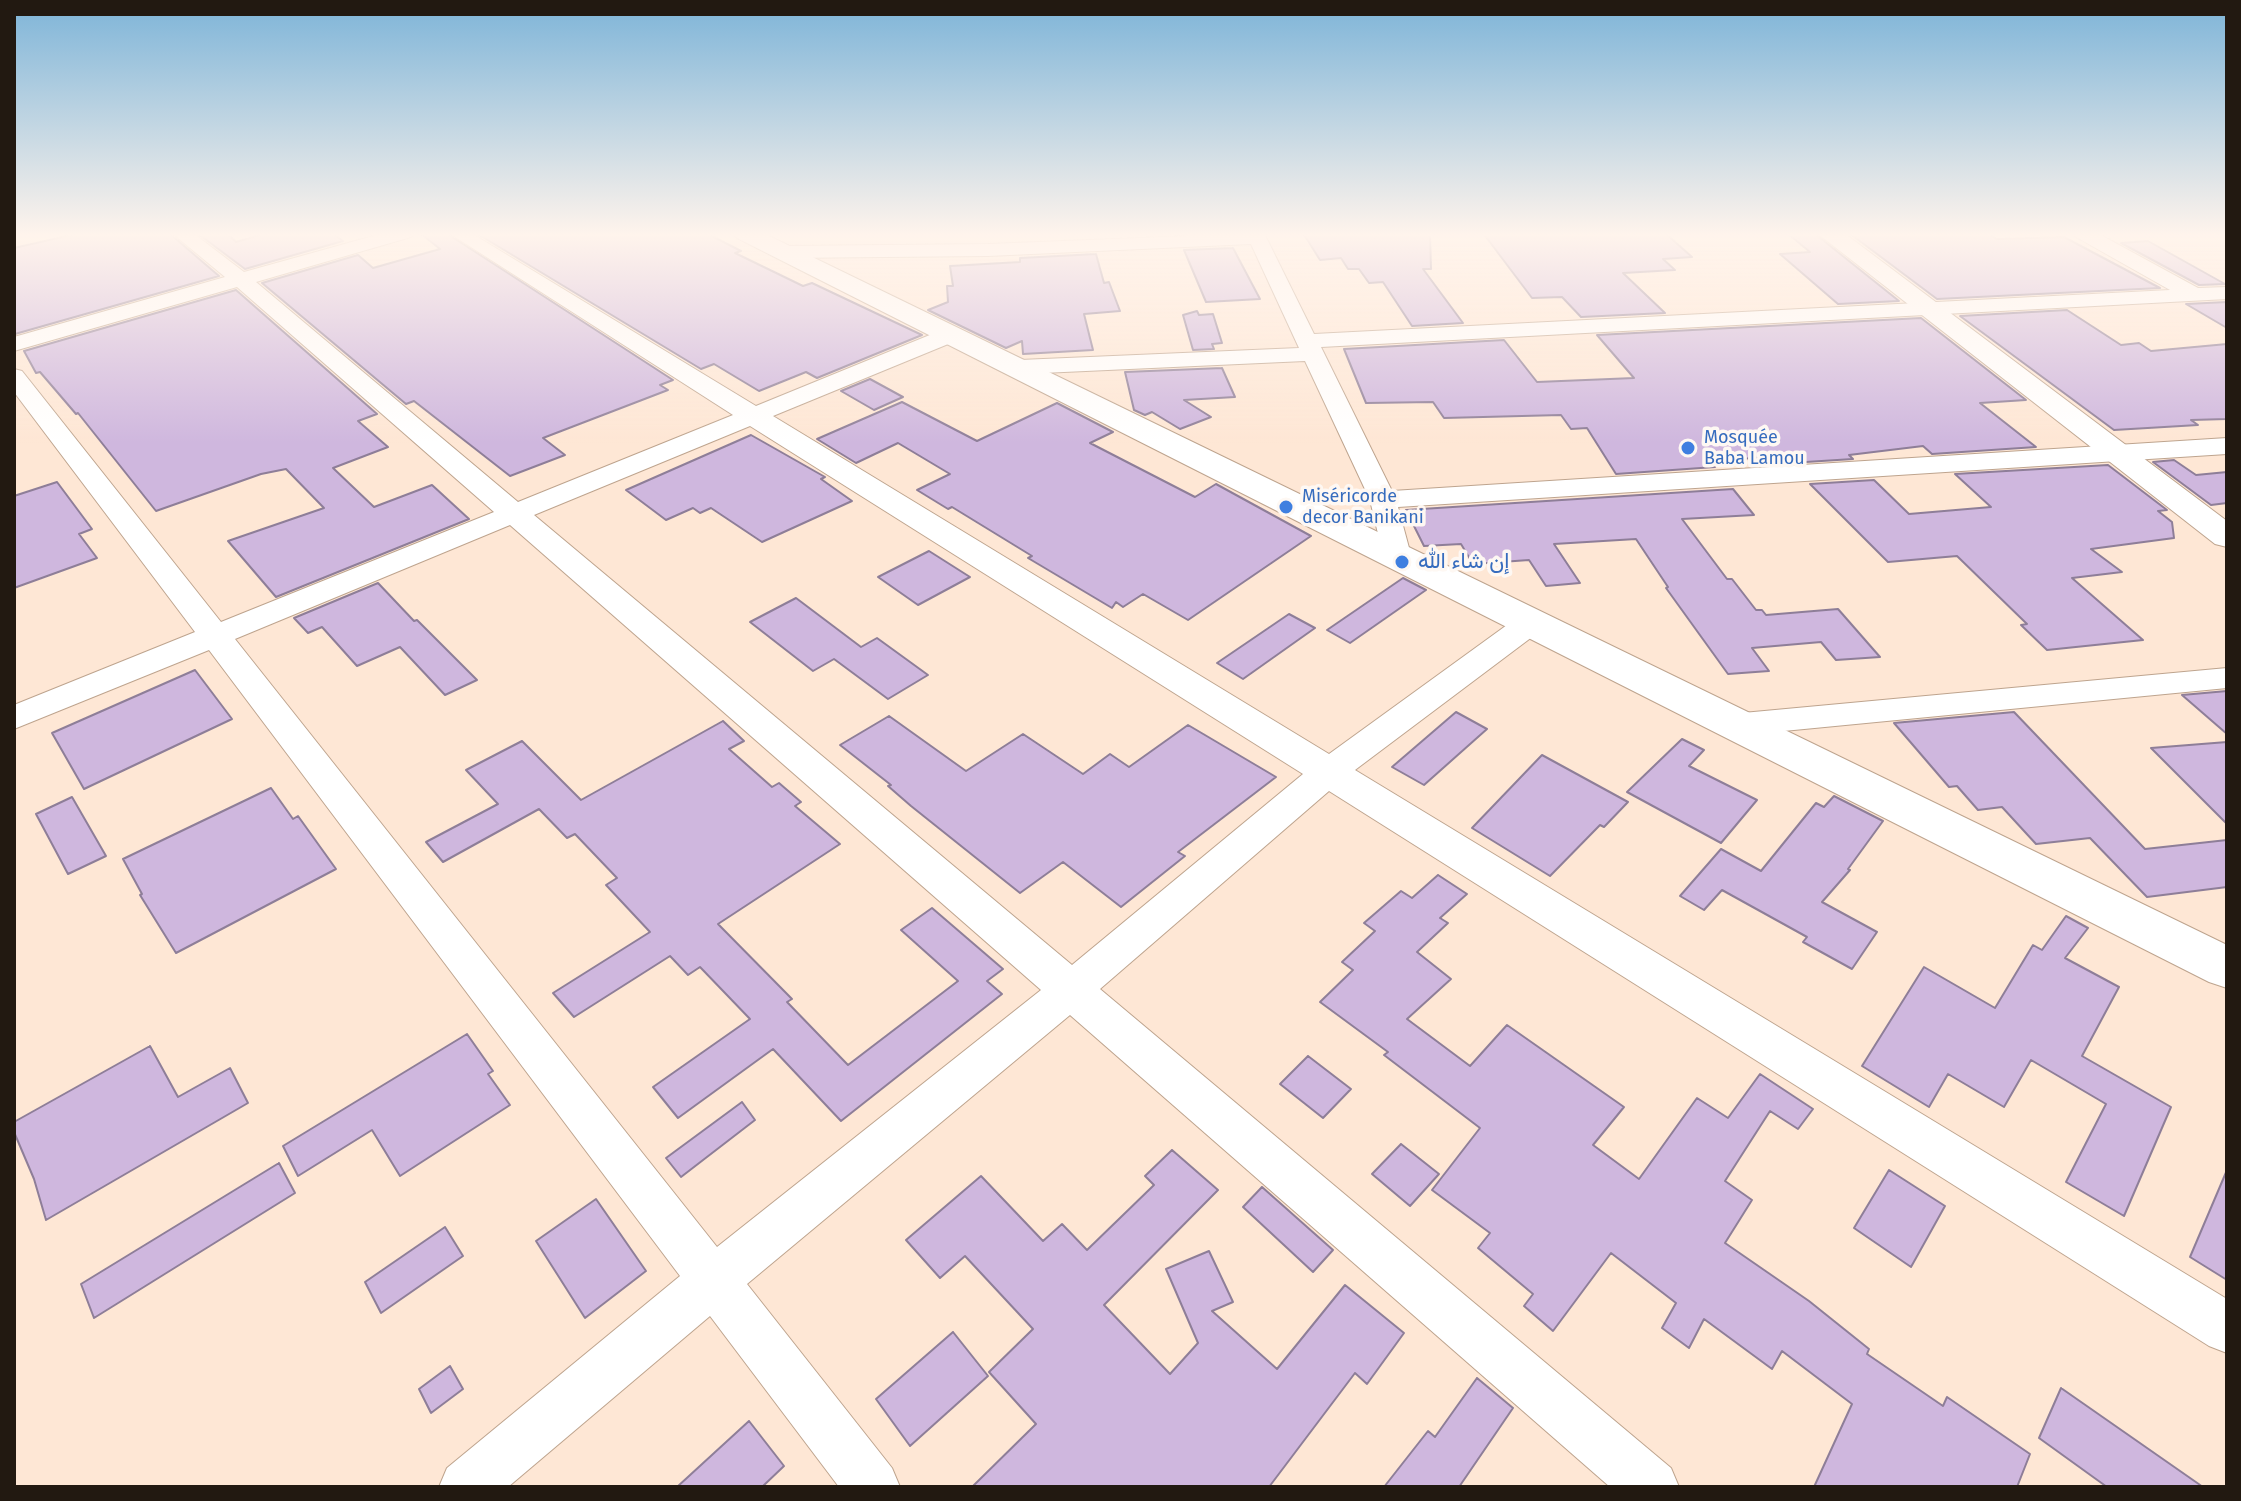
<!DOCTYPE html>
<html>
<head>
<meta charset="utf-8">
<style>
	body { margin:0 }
	#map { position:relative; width:2241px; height:1501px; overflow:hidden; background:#fee7d5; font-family:"Fira Sans",sans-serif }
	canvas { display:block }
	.frame { position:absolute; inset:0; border:16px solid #221911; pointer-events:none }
</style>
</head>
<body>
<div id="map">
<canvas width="2241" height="1501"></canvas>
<div class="frame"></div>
</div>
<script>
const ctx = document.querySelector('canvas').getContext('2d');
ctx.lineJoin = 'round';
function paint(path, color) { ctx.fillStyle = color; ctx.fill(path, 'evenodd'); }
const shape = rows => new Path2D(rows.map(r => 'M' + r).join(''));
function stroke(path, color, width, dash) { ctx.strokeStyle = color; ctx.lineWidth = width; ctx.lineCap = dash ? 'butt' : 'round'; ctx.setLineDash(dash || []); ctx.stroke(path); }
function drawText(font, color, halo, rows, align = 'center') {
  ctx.font = font + ' "Fira Sans",Vazirmatn,sans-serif'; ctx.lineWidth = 7; ctx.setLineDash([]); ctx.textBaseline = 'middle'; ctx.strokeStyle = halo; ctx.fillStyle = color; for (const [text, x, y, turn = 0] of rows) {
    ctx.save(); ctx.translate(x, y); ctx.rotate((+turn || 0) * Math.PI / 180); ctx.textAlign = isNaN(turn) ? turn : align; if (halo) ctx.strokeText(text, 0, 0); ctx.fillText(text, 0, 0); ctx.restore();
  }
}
const building = shape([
	[80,233,169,233,219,276,15,334,14,248,80,233],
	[197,233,227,233,236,242,266,233,332,233,343,241,245,269,197,233],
	[420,233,446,233,673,380,660,385,668,390,543,438,565,455,510,476,414,401,406,404,262,283,358,255,373,268,440,249,420,233],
	[476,233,706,233,741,251,735,253,803,286,812,283,922,335,817,378,806,372,759,391,714,364,701,369,476,233],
	[1303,233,1430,233,1431,269,1423,269,1463,323,1412,326,1383,282,1369,283,1359,269,1348,269,1341,258,1320,260,1303,233],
	[1483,233,1665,233,1692,257,1663,259,1675,270,1623,273,1665,313,1581,317,1562,297,1532,298,1483,233],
	[1787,233,1814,233,1899,301,1838,304,1780,254,1810,252,1787,233],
	[1849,233,1986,233,1997,239,2064,237,2160,288,1937,299,1849,233],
	[2148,241,2225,284,2199,285,2121,243,2148,241],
	[1233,248,1260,299,1206,302,1184,250,1233,248],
	[1096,254,1104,283,1109,282,1120,311,1084,314,1093,350,1023,354,1022,341,1006,348,928,310,948,302,947,286,953,286,950,266,1020,262,1020,258,1096,254],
	[236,290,377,414,358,421,388,447,333,468,374,507,432,485,469,519,276,597,228,541,324,508,286,469,261,474,156,511,78,413,76,414,40,372,36,373,24,351,236,290],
	[2227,302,2227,328,2186,304,2227,302],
	[2067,310,2121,345,2139,343,2151,351,2227,344,2227,419,2191,420,2198,425,2114,430,1960,316,2067,310],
	[1197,311,1199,315,1213,314,1222,343,1212,344,1214,349,1193,350,1183,315,1197,311],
	[1921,318,2026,400,1980,403,2036,447,1932,454,1923,446,1849,455,1853,459,1790,463,1783,456,1710,461,1715,467,1616,474,1587,428,1571,429,1561,415,1444,418,1433,402,1366,403,1344,349,1504,340,1537,382,1634,378,1597,335,1921,318],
	[1222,368,1235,397,1184,400,1211,417,1180,429,1152,412,1145,415,1134,410,1125,372,1222,368],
	[870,379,903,397,874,410,841,391,870,379],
	[902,402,977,441,1057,403,1113,432,1090,443,1195,497,1216,484,1311,536,1188,620,1143,594,1123,607,1116,602,1112,608,1028,558,1032,556,952,507,948,509,917,490,950,474,898,443,856,463,817,439,902,402],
	[751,435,825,477,821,479,852,501,762,542,711,508,700,513,693,508,666,520,626,490,751,435],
	[2174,460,2196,475,2227,472,2227,503,2211,505,2153,462,2174,460],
	[2108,465,2167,510,2158,511,2172,522,2174,538,2091,549,2122,572,2072,578,2143,640,2047,650,2021,625,2027,624,1957,556,1888,562,1810,484,1874,480,1909,514,1991,507,1955,474,2108,465],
	[57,482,92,529,79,534,97,558,14,588,14,496,57,482],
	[1733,489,1754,515,1682,519,1727,579,1732,579,1756,610,1762,610,1766,615,1838,609,1880,657,1836,660,1821,642,1752,648,1769,671,1728,674,1666,588,1668,587,1636,539,1554,544,1580,583,1546,586,1529,560,1473,564,1461,544,1424,546,1406,510,1733,489],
	[929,551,970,577,918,605,878,577,929,551],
	[1403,578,1426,590,1350,643,1327,630,1403,578],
	[378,583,414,621,417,620,477,680,445,695,400,647,357,666,322,627,308,633,294,618,378,583],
	[796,598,861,647,877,638,928,675,888,699,834,659,813,671,750,622,796,598],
	[1289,614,1315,628,1243,679,1217,663,1289,614],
	[195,670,232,719,84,789,52,733,195,670],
	[2227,691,2227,734,2182,695,2227,691],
	[1456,712,1487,729,1424,785,1392,767,1456,712],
	[2014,712,2145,849,2227,840,2227,887,2147,897,2090,838,2036,844,2002,807,1978,810,1957,786,1949,787,1894,723,2014,712],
	[889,716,966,771,1023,734,1083,774,1110,754,1129,767,1188,725,1276,777,1178,852,1185,856,1121,907,1063,862,1020,893,911,806,888,786,891,785,840,745,889,716],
	[723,721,744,741,729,749,772,787,779,783,801,802,795,806,840,844,718,924,792,999,787,1002,848,1065,958,981,901,930,932,908,1003,969,987,981,1002,994,841,1121,773,1049,678,1118,653,1087,750,1019,700,967,688,975,670,956,574,1017,553,993,650,932,606,885,617,878,575,834,567,838,539,809,443,862,426,842,498,804,466,770,522,741,581,800,723,721],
	[1682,739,1704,750,1689,766,1757,800,1721,843,1627,792,1682,739],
	[2227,742,2227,824,2151,748,2227,742],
	[1542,755,1628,802,1604,827,1600,825,1550,876,1472,828,1542,755],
	[271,788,293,819,298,816,336,869,176,953,140,895,142,894,123,859,271,788],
	[1834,796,1883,821,1848,869,1850,870,1822,902,1877,932,1852,969,1803,942,1807,937,1722,890,1704,910,1680,896,1721,849,1761,871,1816,803,1824,807,1834,796],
	[72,797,106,856,68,874,36,814,72,797],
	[1438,875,1467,894,1440,918,1448,923,1417,952,1451,979,1407,1019,1470,1066,1507,1025,1624,1107,1593,1145,1639,1179,1697,1098,1728,1118,1760,1074,1813,1109,1798,1129,1770,1111,1725,1181,1752,1200,1725,1243,1809,1301,1869,1349,1867,1354,1943,1406,1947,1397,2030,1454,2017,1487,1814,1487,1852,1404,1782,1351,1772,1369,1704,1319,1689,1348,1662,1328,1676,1303,1611,1253,1553,1331,1524,1306,1533,1294,1478,1248,1490,1233,1432,1190,1480,1128,1384,1055,1388,1052,1320,1002,1353,970,1342,962,1375,931,1364,923,1401,891,1412,898,1438,875],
	[2066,916,2088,928,2065,958,2119,987,2082,1056,2171,1107,2124,1216,2066,1182,2106,1104,2031,1060,2004,1107,1948,1074,1929,1107,1862,1066,1924,967,1995,1008,2033,945,2042,950,2066,916],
	[467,1034,493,1071,488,1074,510,1105,400,1176,372,1130,298,1176,283,1146,467,1034],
	[150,1046,178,1097,230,1068,248,1103,46,1220,34,1179,14,1132,14,1122,150,1046],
	[1308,1056,1351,1089,1323,1118,1280,1084,1308,1056],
	[742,1102,755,1120,681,1177,666,1158,742,1102],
	[1401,1144,1439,1174,1410,1206,1372,1174,1401,1144],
	[1172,1150,1218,1190,1104,1305,1170,1374,1198,1343,1166,1269,1209,1251,1233,1302,1212,1311,1277,1369,1345,1285,1404,1333,1367,1384,1355,1373,1269,1487,972,1487,1036,1424,989,1372,1033,1329,965,1256,940,1278,906,1240,981,1176,1043,1241,1062,1224,1087,1250,1154,1185,1145,1176,1172,1150],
	[279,1163,295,1193,94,1318,81,1284,279,1163],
	[1889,1170,1945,1206,1911,1267,1854,1228,1889,1170],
	[2227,1170,2227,1280,2190,1257,2227,1170],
	[1262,1187,1333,1250,1313,1272,1243,1207,1262,1187],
	[596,1199,646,1271,585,1318,536,1241,596,1199],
	[445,1227,463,1256,381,1313,365,1282,445,1227],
	[953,1332,988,1376,910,1446,876,1399,953,1332],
	[450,1366,463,1389,431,1413,419,1389,450,1366],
	[1477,1378,1513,1408,1459,1487,1384,1487,1428,1431,1435,1437,1477,1378],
	[2061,1388,2203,1487,2107,1487,2039,1438,2061,1388],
	[749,1421,784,1466,762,1487,677,1487,749,1421]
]);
const minor = shape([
	[172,233,193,233,244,272,384,233,413,233,411,237,256,282,518,502,733,415,449,233,471,233,756,406,942,330,958,330,961,335,958,340,773,416,1329,754,1518,617,1529,615,1540,617,1544,624,1540,631,1355,770,2227,1299,2227,1353,2209,1346,1329,791,1100,989,1671,1468,1679,1487,1610,1487,1070,1015,747,1284,892,1468,900,1487,839,1487,710,1316,508,1487,439,1487,447,1468,680,1276,209,650,14,729,14,705,195,632,14,392,14,369,22,371,221,622,494,512,237,287,14,351,14,337,225,277,172,233],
	[750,426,1303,774,1072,965,534,515,750,426],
	[510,525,1041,990,717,1247,235,639,510,525],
	[1264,233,1314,334,2170,290,2076,237,2074,233,2097,233,2198,288,2227,287,2227,299,1321,347,1392,491,2227,438,2227,454,1398,507,1412,559,1408,565,1398,568,1388,565,1384,559,1370,500,1305,361,1020,374,1012,372,1008,367,1012,362,1020,360,1299,348,1251,244,988,256,783,258,773,252,783,246,988,244,1264,233],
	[2227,668,2227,688,1732,736,1720,733,1715,725,1720,717,1732,714,2227,668]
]);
const tertiary = shape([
	[733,233,763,233,2227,945,2227,988,2209,982,737,238,733,233],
	[1817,233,1844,233,2227,521,2227,547,2215,544,1817,233]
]);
const markers = [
	[1688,448,8,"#3f7fe0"],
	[1286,507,8,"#3f7fe0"],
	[1402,562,8,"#3f7fe0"]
];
const farShopnames = [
	["Mosquée",1704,438],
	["Baba Lamou",1704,459],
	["Miséricorde",1302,497],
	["decor Banikani",1302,518]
];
const shopNames = [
	["إن شاء الله",1418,562]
];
paint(building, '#cfb7de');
stroke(building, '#8e7e98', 2);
stroke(minor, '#bea48e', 2);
stroke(tertiary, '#bea48e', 2);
paint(minor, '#fff');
paint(tertiary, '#fff');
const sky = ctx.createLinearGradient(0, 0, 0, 443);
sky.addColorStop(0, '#7db4d8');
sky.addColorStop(0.53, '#fff4ec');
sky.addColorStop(1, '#fff4ec00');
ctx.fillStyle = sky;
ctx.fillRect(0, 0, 2241, 443);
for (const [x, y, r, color] of markers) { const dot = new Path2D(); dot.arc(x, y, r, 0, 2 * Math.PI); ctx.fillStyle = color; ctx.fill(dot); stroke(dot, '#fef8f3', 3); }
drawText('18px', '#366cbe', '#fef8f3', farShopnames, 'left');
drawText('22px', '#366cbe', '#fef8f3', shopNames, 'left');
</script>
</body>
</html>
